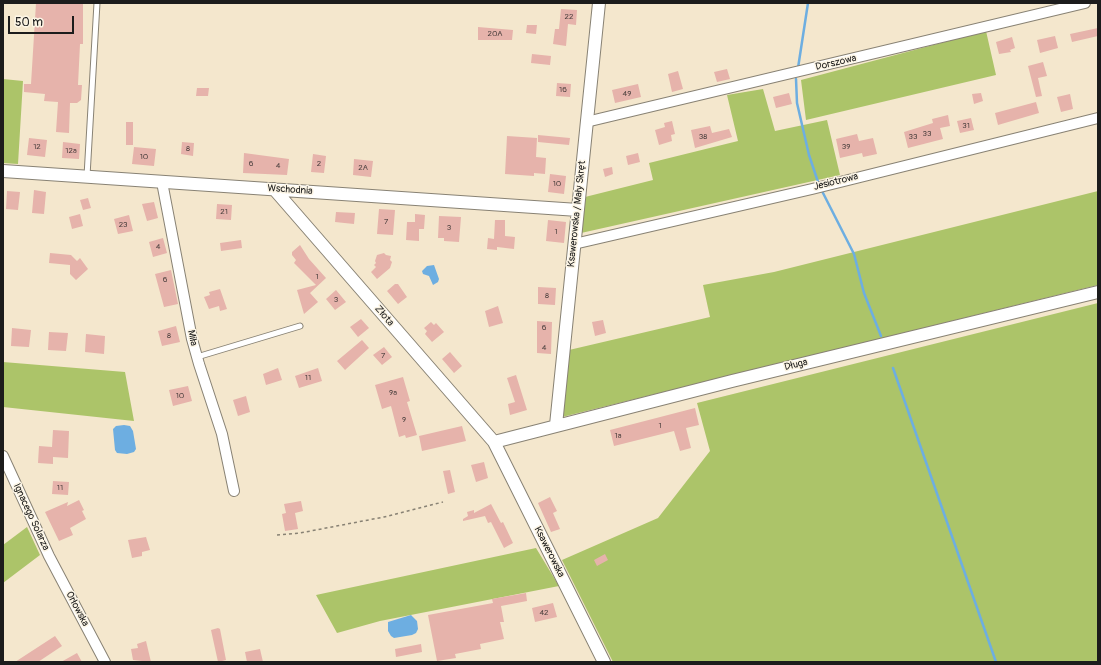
<!DOCTYPE html>
<html>
<head>
<meta charset="utf-8">
<style>
	body { margin:0 }
	#map { position:relative; width:1101px; height:665px; overflow:hidden; background:#f4e7cd; font-family:Pangolin,sans-serif }
	canvas { display:block }
	.frame { position:absolute; inset:0; border:4px solid #1c1c1c; pointer-events:none }
	.scale { position:absolute; left:8px; top:16px; width:66px; height:18px; box-sizing:border-box; border:2px solid #1c1c1c; border-top:0; padding-left:5px; font-size:12px; line-height:14px; white-space:nowrap; color:#1c1c1c; -webkit-text-stroke:3px #fcf5e5; paint-order:stroke }
</style>
</head>
<body>
<div id="map">
<canvas width="1101" height="665"></canvas>
<div class="frame"></div>
<div class="scale">50 m</div>
</div>
<script>
const ctx = document.querySelector('canvas').getContext('2d');
ctx.lineJoin = 'round';
function paint(path, color) { ctx.fillStyle = color; ctx.fill(path, 'evenodd'); }
const shape = rows => new Path2D(rows.map(r => 'M' + r).join(''));
function stroke(path, color, width, dash) { ctx.strokeStyle = color; ctx.lineWidth = width; ctx.lineCap = dash ? 'butt' : 'round'; ctx.setLineDash(dash || []); ctx.stroke(path); }
function drawText(font, color, halo, rows, align = 'center') {
  ctx.font = font + ' Pangolin,sans-serif'; ctx.lineWidth = 3; ctx.setLineDash([]); ctx.textBaseline = 'middle'; ctx.strokeStyle = halo; ctx.fillStyle = color; for (const [text, x, y, turn = 0] of rows) {
    ctx.save(); ctx.translate(x, y); ctx.rotate((+turn || 0) * Math.PI / 180); ctx.textAlign = isNaN(turn) ? turn : align; if (halo) ctx.strokeText(text, 0, 0); ctx.fillText(text, 0, 0); ctx.restore();
  }
}
const green = shape([
	[986,31,996,75,806,120,801,80],
	[3,79,23,81,18,164,3,163],
	[763,89,775,131,827,120,840,175,581,233,585,197,653,180,649,163,738,141,727,95],
	[1098,191,1098,285,562,417,569,350,710,317,703,285,774,272],
	[1098,303,1098,662,613,662,562,560,658,518,710,451,697,403],
	[3,362,125,372,134,421,3,407],
	[27,527,40,555,3,583,3,545],
	[536,548,559,586,380,621,337,633,316,595]
]);
const water = shape([
	[434,265,439,279,438,282,433,285,429,276,423,274,422,271,427,266],
	[124,425,130,426,133,431,136,449,134,452,127,454,117,453,115,450,113,429,116,426],
	[411,615,417,621,418,629,416,633,412,635,394,638,391,636,388,631,388,622]
]);
const stream = shape([
	[798,68,808,3],
	[796,79,797,103,809,155,818,182],
	[822,191,854,254,864,293,881,336],
	[893,368,996,662]
]);
const building = shape([
	[36,3,83,3,83,44,80,44,78,85,82,85,81,100,77,103,70,103,69,133,56,132,58,102,44,101,45,94,24,92,24,84,31,84],
	[561,9,577,10,576,25,568,24,566,46,553,44,555,29,559,29],
	[527,25,537,25,536,34,526,33],
	[478,27,513,30,512,40,478,40],
	[1098,28,1098,36,1072,42,1070,34],
	[1055,36,1058,48,1040,53,1037,40],
	[1012,37,1015,48,1010,50,1011,52,999,54,996,42],
	[532,54,551,56,550,65,531,63],
	[1043,62,1047,76,1038,78,1042,96,1036,97,1028,66],
	[727,69,730,79,717,82,714,72],
	[678,71,683,89,672,92,668,74],
	[557,83,571,84,570,97,556,96],
	[638,84,641,97,615,103,612,90],
	[197,88,209,88,208,96,196,96],
	[789,93,792,104,776,108,773,97],
	[981,93,983,101,974,104,972,94],
	[1070,94,1073,109,1061,112,1057,97],
	[1036,102,1039,113,998,125,995,113],
	[948,115,950,126,940,128,943,139,908,148,904,132,933,123,932,119],
	[971,118,974,130,960,133,957,121],
	[672,121,675,134,671,135,672,141,659,145,655,130,665,127,664,123],
	[126,122,133,122,133,145,126,145],
	[710,126,712,133,729,129,732,137,695,148,691,130],
	[857,134,859,141,873,138,877,154,863,157,862,153,840,158,836,139],
	[538,135,570,138,569,145,538,142],
	[507,136,537,138,536,157,546,158,545,174,534,173,534,176,505,174],
	[29,138,47,140,45,157,27,155],
	[63,142,80,144,79,159,62,158],
	[182,142,194,143,193,156,181,154],
	[134,147,156,149,154,166,132,164],
	[244,153,289,159,287,175,243,173],
	[638,153,640,162,628,165,626,156],
	[313,154,326,156,324,173,311,172],
	[354,159,373,161,371,177,353,175],
	[612,167,613,174,605,177,603,169],
	[550,174,566,176,564,194,548,192],
	[34,190,46,192,44,214,32,213],
	[7,191,20,192,18,210,6,209],
	[88,198,91,208,83,210,80,200],
	[154,202,158,218,147,221,142,204],
	[217,204,232,205,231,220,216,219],
	[379,209,395,210,393,235,377,234],
	[336,212,355,213,354,224,335,222],
	[80,214,83,226,72,229,69,217],
	[415,214,425,215,424,229,419,229,419,241,406,240,407,222,415,222],
	[129,215,133,231,118,234,114,219],
	[439,216,461,217,459,242,444,241,444,238,438,238],
	[495,220,505,220,505,236,515,237,514,249,497,247,497,250,487,249,488,238,494,239],
	[548,220,566,222,564,243,546,241],
	[163,238,167,253,153,257,149,242],
	[241,240,242,248,221,251,220,243],
	[300,245,309,259,326,278,310,293,318,302,304,314,297,290,316,285,294,263,296,260,292,255,292,252],
	[50,253,71,255,77,261,80,258,88,269,76,280,70,274,70,265,49,263],
	[384,253,386,255,391,256,390,260,392,262,390,268,377,279,371,272,376,267,374,265,376,263,375,261,377,255],
	[171,270,178,304,164,307,155,274],
	[395,284,398,284,407,297,398,304,387,291],
	[538,287,556,288,555,305,538,304],
	[220,289,227,309,220,311,219,306,209,309,204,297,210,295,209,292],
	[336,290,346,302,335,310,326,299],
	[498,306,503,323,489,327,485,311],
	[361,319,369,328,358,337,350,327],
	[603,320,606,333,595,336,592,322],
	[537,321,552,322,551,354,537,353],
	[431,322,434,325,436,323,444,332,432,342,425,334,427,331,424,328],
	[176,326,180,342,162,346,158,331],
	[12,328,31,330,29,347,11,346],
	[49,332,68,333,66,351,48,350],
	[86,334,105,336,104,354,85,352],
	[362,340,369,348,345,370,337,361],
	[384,347,392,357,382,365,373,355],
	[450,352,462,366,454,373,442,359],
	[278,368,282,380,266,385,263,374],
	[318,368,322,381,299,388,295,376],
	[516,375,527,410,510,415,508,404,515,402,507,378],
	[403,377,410,401,407,402,417,435,406,438,405,435,399,437,391,406,382,409,375,385],
	[188,386,192,401,173,406,169,390],
	[246,396,250,412,238,416,233,400],
	[695,408,699,425,686,428,691,448,680,451,674,431,614,446,610,430],
	[462,426,466,441,422,451,419,436],
	[53,430,69,431,68,458,53,457,53,464,38,463,39,446,52,447],
	[484,462,488,478,476,482,471,465],
	[450,470,455,492,448,494,443,471],
	[53,481,69,482,68,495,52,494],
	[550,497,557,511,553,513,560,529,551,532,538,503],
	[79,500,84,510,82,511,86,519,70,528,73,535,59,541,45,512,68,502,67,506],
	[301,501,303,511,295,513,298,529,285,531,282,514,286,513,284,504],
	[491,504,501,523,503,522,513,543,504,548,491,522,488,523,485,516,463,521,463,519,468,516,467,512,474,510,474,513],
	[146,537,150,550,142,552,142,556,132,558,128,540],
	[605,554,608,560,597,566,594,560],
	[526,593,527,601,501,606,504,622,500,622,504,639,480,644,481,649,455,654,456,658,437,661,428,615,493,603,492,599],
	[553,603,557,617,535,622,532,608],
	[218,628,220,629,226,660,218,662,211,630],
	[55,636,62,646,38,662,15,662],
	[146,641,151,662,133,660,131,649,138,648,137,644],
	[421,644,422,652,396,657,395,649],
	[260,649,263,662,247,662,245,652],
	[77,653,82,662,61,662]
]);
const path = shape([
	[277,535,300,533,384,517,443,502]
]);
const service = shape([
	[87,176,97,3],
	[197,357,300,326]
]);
const minor = shape([
	[586,122,1085,3],
	[162,182,192,339,199,364,222,434,234,491],
	[574,244,812,189,1098,118],
	[3,456,49,556,105,662]
]);
const tertiary = shape([
	[3,171,578,210],
	[274,189,494,442,604,662],
	[556,425,599,3],
	[494,442,732,381,1098,292]
]);
const numberNames = [
	["22",569,17],
	["20A",495,34],
	["16",563,90],
	["49",627,94],
	["31",966,126],
	["33",927,134],
	["38",703,137],
	["33",913,137],
	["12",37,147],
	["39",846,147],
	["8",188,149],
	["12a",71,151],
	["10",144,157],
	["6",251,164],
	["2",319,164],
	["4",278,166],
	["2A",363,168],
	["10",557,184],
	["21",224,212],
	["7",386,222],
	["23",123,225],
	["3",449,228],
	["1",556,232],
	["4",158,247],
	["1",317,277],
	["6",165,280],
	["8",547,296],
	["3",336,300],
	["6",544,328],
	["8",169,336],
	["4",544,348],
	["7",383,356],
	["11",308,378],
	["9a",393,393],
	["10",180,396],
	["9",404,420],
	["1",660,426],
	["1a",618,436],
	["11",60,488],
	["42",544,613]
];
const streetNames = [
	["Dorszowa",836,63,-13],
	["Jesiotrowa",836,182,-14],
	["Wschodnia",290,190,4],
	["Ksawerowska / Mały Skręt",577,214,-84],
	["Złota",384,316,49],
	["Miła",192,338,78],
	["Długa",796,365,-14],
	["Ignacego Solarza",31,517,65],
	["Ksawerowska",549,552,63],
	["Orłowska",77,609,62]
];
paint(green, '#acc469');
paint(water, '#6daee1');
stroke(stream, '#6daee1', 2.5);
paint(building, '#e6b3ab');
stroke(service, '#888274', 7);
stroke(minor, '#888274', 12);
stroke(tertiary, '#888274', 14);
stroke(path, '#888274', 1.5, [3, 3]);
stroke(service, '#fff', 5);
stroke(minor, '#fff', 10);
stroke(tertiary, '#fff', 12);
drawText('8px', '#4e4240', null, numberNames);
drawText('10px', '#1c1c1c', '#fcf5e5', streetNames);
</script>
</body>
</html>
